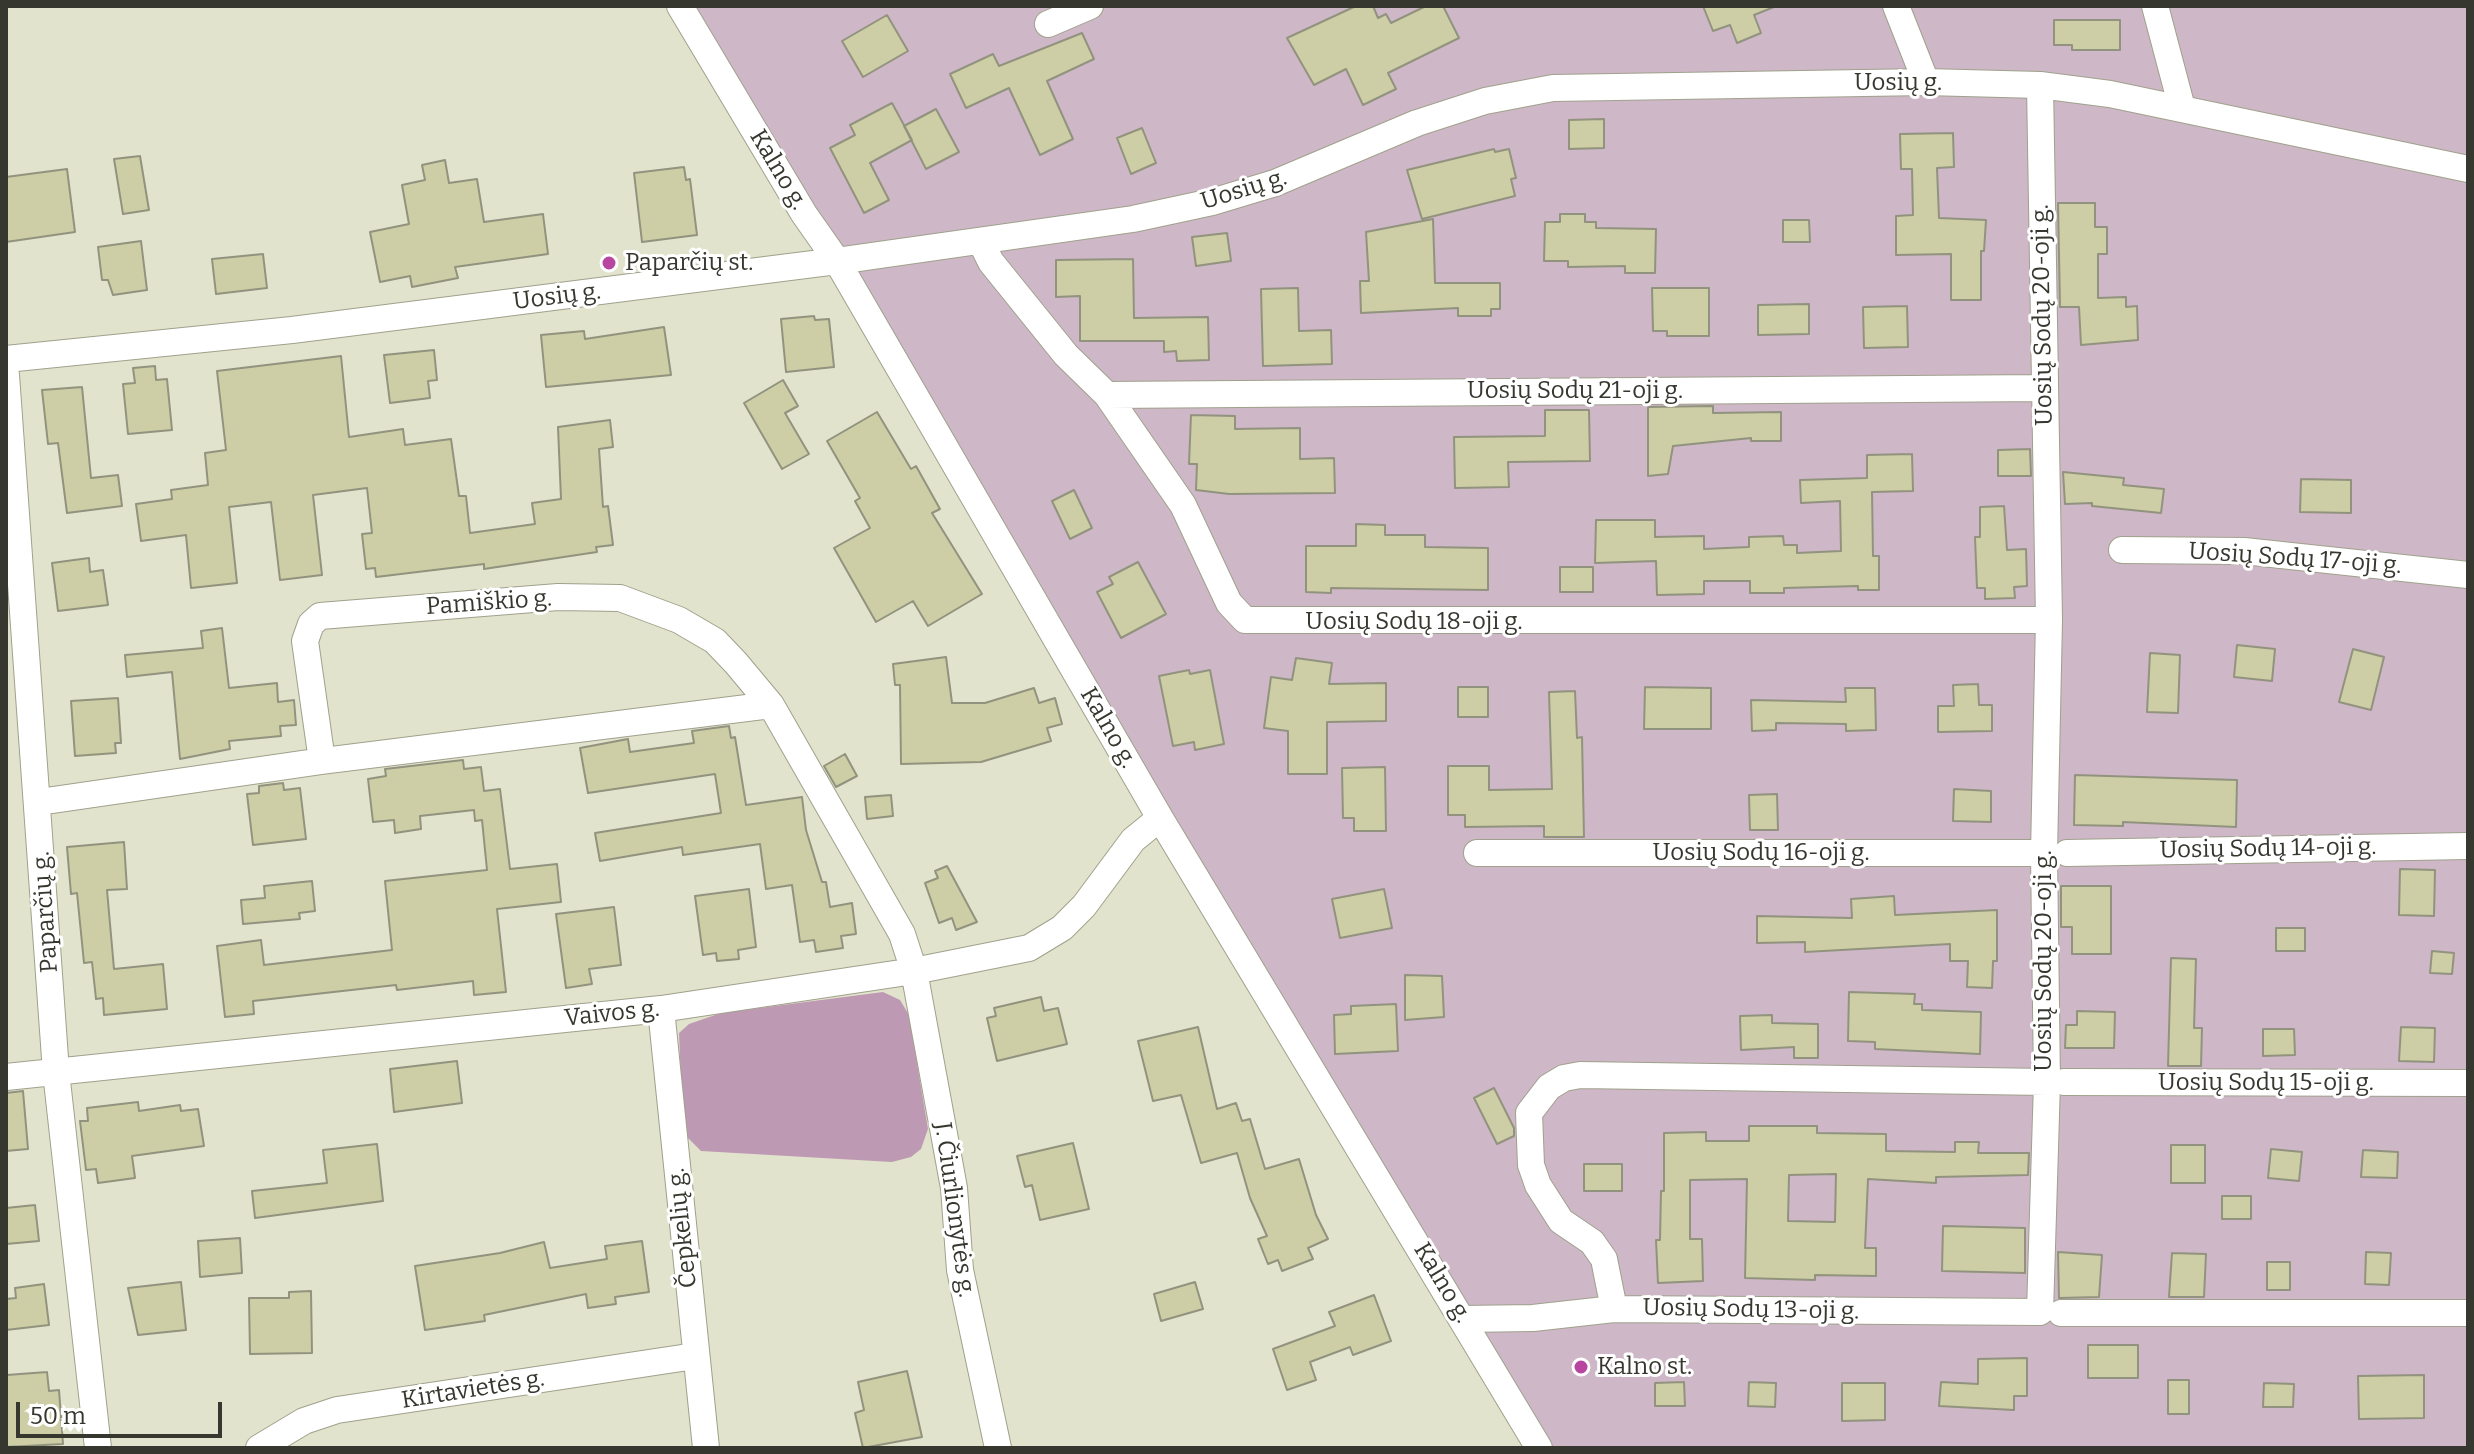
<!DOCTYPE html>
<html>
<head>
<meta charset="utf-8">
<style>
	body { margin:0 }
	#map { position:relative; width:2474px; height:1454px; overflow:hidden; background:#e2e3cc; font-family:Bitter,serif }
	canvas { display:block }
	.frame { position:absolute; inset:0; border:8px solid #36372e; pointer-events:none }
	.scale { position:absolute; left:16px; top:1402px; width:206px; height:36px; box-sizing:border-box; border:4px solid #36372e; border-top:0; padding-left:10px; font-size:24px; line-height:28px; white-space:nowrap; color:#36372e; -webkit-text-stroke:6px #fff; paint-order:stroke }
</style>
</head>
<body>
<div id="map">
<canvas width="2474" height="1454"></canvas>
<div class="frame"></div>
<div class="scale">50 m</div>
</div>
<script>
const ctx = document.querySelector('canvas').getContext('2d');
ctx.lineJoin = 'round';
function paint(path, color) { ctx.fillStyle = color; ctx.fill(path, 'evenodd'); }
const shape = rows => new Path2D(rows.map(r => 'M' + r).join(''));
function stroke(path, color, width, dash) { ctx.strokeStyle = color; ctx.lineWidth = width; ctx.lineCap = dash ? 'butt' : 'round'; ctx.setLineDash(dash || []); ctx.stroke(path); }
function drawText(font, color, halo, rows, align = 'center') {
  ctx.font = font + ' Bitter,serif'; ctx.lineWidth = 6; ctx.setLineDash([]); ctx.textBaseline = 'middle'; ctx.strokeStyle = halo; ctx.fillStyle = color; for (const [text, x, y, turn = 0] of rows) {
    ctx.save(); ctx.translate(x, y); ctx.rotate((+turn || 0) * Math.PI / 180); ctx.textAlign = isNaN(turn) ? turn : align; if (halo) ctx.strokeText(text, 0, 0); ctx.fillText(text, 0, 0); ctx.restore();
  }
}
const green = shape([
	[687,6,2468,6,2468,1448,1539,1448]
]);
const forest = shape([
	[883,992,900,1000,909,1015,928,1129,921,1149,911,1157,892,1162,701,1151,688,1138,683,1129,679,1033,689,1024,721,1013]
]);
const building = shape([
	[1356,6,1373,6,1378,18,1386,14,1391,23,1426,6,1443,6,1459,38,1388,73,1396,89,1363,105,1346,69,1314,85,1287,38,1356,6],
	[1703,6,1773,6,1774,7,1754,15,1761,33,1737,43,1730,25,1713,31,1703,6],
	[887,15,908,51,863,77,842,41,887,15],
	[2054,20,2120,20,2120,50,2072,50,2072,45,2054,45,2054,20],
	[1082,33,1094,59,1047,81,1073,139,1040,155,1009,88,966,108,950,74,993,54,999,66,1082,33],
	[892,103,912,140,870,163,889,200,864,213,830,148,855,135,850,125,892,103],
	[936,109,959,152,926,169,904,126,936,109],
	[1604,119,1604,148,1569,149,1569,120,1604,119],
	[1142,128,1156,163,1131,174,1117,138,1142,128],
	[1953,133,1954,167,1937,168,1939,218,1986,220,1984,251,1981,251,1981,300,1951,300,1951,254,1896,255,1896,216,1913,215,1912,169,1901,169,1900,134,1953,133],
	[1494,149,1495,152,1509,149,1516,178,1511,179,1515,196,1422,219,1407,170,1494,149],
	[140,156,149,210,123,214,114,159,140,156],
	[445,160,449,183,477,179,484,222,543,214,548,254,455,267,458,278,412,287,410,276,380,282,370,232,409,224,402,185,425,180,422,165,445,160],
	[684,167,686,180,690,179,697,235,642,242,634,173,684,167],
	[67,169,75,232,6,242,6,177,67,169],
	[2058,203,2095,203,2095,227,2107,227,2107,254,2098,254,2098,298,2126,297,2126,307,2137,306,2138,340,2081,345,2079,307,2060,307,2058,203],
	[1560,214,1585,214,1585,222,1596,222,1596,228,1656,229,1655,273,1625,273,1625,266,1568,267,1568,261,1544,261,1545,222,1560,222,1560,214],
	[1433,219,1435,283,1500,283,1500,309,1491,309,1491,316,1458,316,1458,308,1361,313,1360,281,1369,281,1366,232,1433,219],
	[1783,220,1809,220,1810,242,1783,242,1783,220],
	[1227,233,1231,261,1196,266,1192,237,1227,233],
	[141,241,147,290,113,295,108,280,102,280,98,247,141,241],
	[263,254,267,288,216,294,212,259,263,254],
	[1133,259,1134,318,1208,317,1209,360,1177,361,1176,351,1164,352,1164,341,1080,341,1080,296,1056,297,1056,260,1133,259],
	[1298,288,1299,331,1331,330,1332,364,1263,366,1261,289,1298,288],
	[1652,288,1709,288,1709,336,1667,336,1667,331,1653,331,1652,288],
	[1809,304,1809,334,1758,335,1758,305,1809,304],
	[1907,306,1908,347,1864,348,1863,307,1907,306],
	[814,316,815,320,829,319,834,367,786,372,781,319,814,316],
	[664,327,671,375,546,387,541,335,584,331,585,339,664,327],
	[434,350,437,380,428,381,430,398,390,403,384,355,434,350],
	[341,356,349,437,403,429,405,445,451,439,459,496,466,496,470,533,535,524,532,503,561,499,558,427,610,420,613,447,599,449,603,507,608,506,613,545,596,547,597,552,484,569,484,564,376,577,375,568,366,569,362,534,372,533,367,488,313,495,322,575,280,580,271,502,229,507,237,583,191,588,186,535,141,541,136,504,172,499,171,490,208,485,205,453,226,450,217,371,341,356],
	[155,366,156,380,167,379,172,430,128,434,123,384,135,383,133,368,155,366],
	[783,380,798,406,785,413,809,454,782,469,744,403,783,380],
	[82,387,91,478,118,475,122,506,67,513,58,443,48,444,42,390,82,387],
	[1713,406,1713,413,1781,412,1781,441,1751,441,1751,438,1673,446,1668,474,1648,476,1648,407,1713,406],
	[1545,410,1589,410,1590,461,1508,462,1509,487,1455,488,1454,437,1545,436,1545,410],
	[877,412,911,469,916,466,940,509,932,513,982,594,928,626,913,601,876,622,834,548,870,528,855,501,860,498,827,441,877,412],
	[1191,415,1235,416,1235,429,1300,428,1300,459,1334,458,1335,493,1229,494,1196,490,1197,464,1189,464,1191,415],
	[2030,449,2031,476,1998,476,1998,450,2030,449],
	[1912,454,1913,491,1872,492,1873,556,1879,556,1879,590,1858,590,1858,586,1784,588,1784,593,1750,593,1750,581,1704,581,1704,594,1657,595,1656,561,1595,563,1596,520,1655,520,1655,537,1704,536,1704,549,1749,547,1749,537,1783,536,1784,545,1797,545,1797,553,1841,551,1840,501,1801,503,1800,480,1867,478,1867,455,1912,454],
	[2063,472,2124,478,2123,485,2164,489,2161,513,2092,506,2092,503,2065,504,2063,472],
	[2301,479,2351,480,2351,513,2300,512,2301,479],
	[1074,490,1092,528,1070,539,1052,501,1074,490],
	[2004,506,2007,550,2026,549,2027,586,2014,587,2015,598,1985,599,1985,588,1977,588,1975,537,1980,537,1980,507,2004,506],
	[1356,524,1385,525,1385,535,1425,535,1425,547,1488,548,1488,590,1331,588,1331,593,1306,592,1306,546,1356,546,1356,524],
	[89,558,90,572,103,570,108,605,58,611,52,563,89,558],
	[1138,562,1166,614,1121,638,1097,592,1113,584,1109,577,1138,562],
	[1560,567,1593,567,1593,592,1560,592,1560,567],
	[222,628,229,688,277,683,278,702,294,700,296,725,280,726,281,736,229,741,230,749,180,759,172,672,127,677,125,655,203,648,201,631,222,628],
	[2237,645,2275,649,2272,681,2234,677,2237,645],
	[2353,649,2384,657,2371,710,2339,702,2353,649],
	[2150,653,2180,655,2178,713,2147,712,2150,653],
	[946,657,952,703,985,703,1034,688,1039,703,1055,698,1062,724,1047,728,1051,741,981,762,901,764,900,685,895,685,893,664,946,657],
	[1296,658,1332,663,1329,684,1386,683,1386,721,1327,722,1327,774,1288,774,1288,731,1264,728,1271,677,1292,680,1296,658],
	[1189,670,1190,674,1210,670,1224,744,1195,750,1194,742,1173,746,1159,676,1189,670],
	[1978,684,1979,705,1992,705,1992,731,1938,732,1938,706,1954,706,1953,685,1978,684],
	[1458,687,1488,687,1488,717,1458,717,1458,687],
	[1645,687,1711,688,1711,729,1644,729,1645,687],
	[1845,688,1875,688,1876,730,1846,731,1846,724,1776,723,1776,730,1752,731,1751,700,1846,702,1845,688],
	[1575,691,1577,738,1582,737,1584,837,1544,837,1544,826,1465,827,1465,815,1448,815,1448,766,1489,766,1489,790,1552,789,1549,692,1575,691],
	[118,698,121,743,115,743,116,753,75,756,71,701,118,698],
	[729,726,731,738,735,737,746,805,802,797,806,830,822,882,826,882,830,907,852,903,856,934,841,936,843,948,816,952,814,940,800,942,792,885,766,889,760,844,683,855,682,847,600,861,595,833,721,813,715,774,588,793,580,748,628,739,630,752,694,743,692,731,729,726],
	[845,754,857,776,836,787,824,766,845,754],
	[463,760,464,769,481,767,484,791,500,789,510,869,557,864,561,902,497,909,506,992,474,995,473,981,397,990,396,985,253,1001,254,1014,225,1017,217,946,261,940,264,965,392,950,385,881,487,870,482,820,475,821,474,810,420,816,421,829,395,833,394,820,373,822,368,779,386,776,385,769,463,760],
	[1385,767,1386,831,1354,831,1354,818,1343,818,1342,768,1385,767],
	[2075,775,2237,780,2236,827,2123,822,2123,826,2074,825,2075,775],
	[283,783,284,790,300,788,306,839,253,845,247,794,259,793,259,786,283,783],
	[1954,789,1991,791,1991,822,1953,821,1954,789],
	[1777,794,1778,830,1750,830,1749,795,1777,794],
	[891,795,893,816,867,819,865,797,891,795],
	[124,842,127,889,107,890,114,969,163,964,167,1009,104,1015,103,998,96,999,92,962,84,963,77,893,71,894,67,847,124,842],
	[947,866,977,922,956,930,952,918,939,923,925,883,938,878,935,871,947,866],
	[2400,869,2435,870,2434,916,2399,915,2400,869],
	[312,881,315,911,299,913,300,919,243,924,241,900,265,898,264,886,312,881],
	[2061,886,2111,886,2111,954,2072,954,2072,927,2061,927,2061,886],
	[749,889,756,947,738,950,739,959,717,961,716,953,703,955,695,896,749,889],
	[1384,889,1392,928,1340,938,1332,899,1384,889],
	[1894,896,1895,915,1997,910,1997,961,1993,961,1992,988,1967,987,1968,961,1950,961,1950,944,1805,952,1805,942,1757,943,1757,916,1852,918,1851,899,1894,896],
	[614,907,621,965,589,969,592,984,566,988,556,914,614,907],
	[2276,928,2305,928,2305,951,2276,951,2276,928],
	[2432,951,2454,953,2452,974,2430,973,2432,951],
	[2171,958,2196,959,2194,1028,2202,1028,2201,1066,2168,1066,2171,958],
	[1405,975,1442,976,1444,1017,1405,1020,1405,975],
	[1849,992,1915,994,1914,1004,1922,1004,1922,1010,1981,1012,1980,1054,1875,1049,1875,1042,1848,1041,1849,992],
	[1041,997,1044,1011,1058,1008,1067,1044,997,1061,987,1018,996,1016,994,1008,1041,997],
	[1396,1004,1398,1051,1335,1054,1334,1015,1351,1014,1351,1006,1396,1004],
	[2077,1011,2115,1012,2114,1048,2065,1048,2066,1025,2077,1025,2077,1011],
	[1772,1015,1772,1023,1818,1024,1818,1058,1794,1058,1794,1047,1741,1050,1740,1016,1772,1015],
	[1198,1027,1217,1109,1236,1103,1242,1121,1250,1119,1265,1169,1299,1159,1316,1215,1328,1239,1308,1248,1313,1259,1282,1271,1278,1260,1268,1264,1258,1239,1267,1236,1250,1198,1237,1153,1201,1163,1181,1095,1153,1101,1138,1041,1198,1027],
	[2401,1027,2435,1028,2434,1062,2399,1061,2401,1027],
	[2263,1029,2294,1029,2295,1055,2263,1056,2263,1029],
	[457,1061,462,1103,394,1112,390,1069,457,1061],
	[1494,1088,1514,1128,1514,1136,1497,1144,1474,1098,1494,1088],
	[23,1091,28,1149,6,1151,6,1093,23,1091],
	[138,1102,139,1111,180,1105,181,1111,198,1109,204,1146,132,1156,135,1178,98,1183,96,1169,86,1170,80,1121,88,1121,87,1108,138,1102],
	[1749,1126,1817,1126,1817,1133,1886,1134,1886,1151,1955,1152,1955,1142,1979,1142,1978,1153,2029,1153,2028,1175,1936,1177,1936,1183,1868,1179,1865,1248,1876,1248,1876,1276,1815,1275,1815,1280,1745,1278,1747,1179,1690,1180,1690,1239,1702,1239,1703,1281,1658,1283,1656,1240,1660,1240,1661,1191,1664,1191,1664,1133,1706,1132,1706,1141,1749,1141,1749,1126],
	[1836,1174,1835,1222,1788,1221,1789,1175,1836,1174],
	[1073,1143,1089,1209,1040,1220,1032,1185,1025,1187,1017,1156,1073,1143],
	[377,1144,383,1201,255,1218,252,1191,327,1183,323,1150,377,1144],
	[2171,1145,2205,1145,2205,1183,2171,1183,2171,1145],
	[2271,1149,2302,1152,2299,1181,2268,1178,2271,1149],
	[2363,1150,2398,1152,2397,1178,2361,1177,2363,1150],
	[1584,1164,1622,1164,1622,1191,1584,1191,1584,1164],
	[2222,1196,2251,1196,2251,1219,2222,1219,2222,1196],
	[35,1205,39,1241,6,1244,6,1208,35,1205],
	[1943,1226,2025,1228,2025,1273,1942,1271,1943,1226],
	[240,1238,242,1273,200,1277,198,1241,240,1238],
	[642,1241,649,1292,615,1297,616,1304,588,1308,586,1294,484,1315,485,1321,425,1330,415,1266,500,1253,544,1242,550,1268,607,1259,605,1246,642,1241],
	[2058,1252,2102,1255,2099,1297,2059,1298,2058,1252],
	[2366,1252,2391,1253,2389,1285,2365,1284,2366,1252],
	[2172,1253,2206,1254,2204,1297,2169,1297,2172,1253],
	[2267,1262,2290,1262,2290,1290,2267,1290,2267,1262],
	[181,1282,186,1330,138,1335,128,1288,181,1282],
	[1195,1282,1203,1309,1161,1321,1154,1294,1195,1282],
	[44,1284,49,1325,6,1330,6,1299,16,1298,15,1288,44,1284],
	[311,1291,312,1353,250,1354,249,1298,289,1298,289,1292,311,1291],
	[1374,1295,1391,1341,1353,1355,1350,1347,1310,1362,1316,1380,1287,1390,1273,1349,1335,1326,1329,1312,1374,1295],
	[2088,1345,2138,1345,2138,1378,2088,1378,2088,1345],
	[2027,1358,2027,1396,2014,1396,2014,1410,1939,1406,1941,1382,1978,1384,1978,1359,2027,1358],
	[907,1371,922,1437,863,1448,855,1413,864,1410,858,1382,907,1371],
	[47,1372,49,1391,59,1390,63,1444,6,1447,7,1375,47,1372],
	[2424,1375,2424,1418,2359,1419,2358,1376,2424,1375],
	[2168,1380,2189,1380,2189,1414,2168,1414,2168,1380],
	[1684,1382,1685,1406,1655,1406,1655,1383,1684,1382],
	[1749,1382,1776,1383,1775,1407,1748,1406,1749,1382],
	[1842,1383,1885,1383,1885,1420,1842,1421,1842,1383],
	[2264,1383,2294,1384,2293,1407,2263,1407,2264,1383]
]);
const street = shape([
	[680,6,804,214,837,261,1160,818,1539,1448],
	[1896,6,1926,82],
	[2155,6,2182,108],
	[1048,24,1090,6],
	[981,242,991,262,1066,355,1107,395,1183,505,1229,603,1245,620,2049,620],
	[6,359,292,330,837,261,1133,219,1212,202,1275,183,1417,123,1485,101,1553,88,1926,82,2040,85,2110,94,2468,169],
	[6,375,56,1072,98,1448],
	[1107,395,2043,388],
	[2122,550,2244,551,2468,575],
	[322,761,305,641,311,624,320,616,558,597,620,598,679,620,715,641,736,663,771,705,902,934,914,971,954,1188,960,1270,998,1448],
	[39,802,322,761,771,705],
	[1477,853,2044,853],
	[2067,853,2468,846],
	[661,1009,706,1448],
	[6,1077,661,1009,914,971,1029,948,1062,928,1084,906,1133,840,1160,818],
	[2064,1082,2468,1083],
	[1614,1309,1604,1259,1592,1242,1561,1221,1538,1185,1531,1165,1529,1113,1549,1087,1564,1078,1580,1075,2047,1082,2044,853,2049,620,2040,85],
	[2061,1313,2468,1313],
	[1463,1319,1533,1318,1614,1309,2040,1312,2047,1082],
	[259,1448,304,1421,337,1410,695,1356]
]);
const markers = [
	[609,263,8,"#b8459f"],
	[1581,1367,8,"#b8459f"]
];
const streetNames = [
	["Uosių g.",1898,83],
	["Kalno g.",778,170,59],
	["Uosių g.",1244,190,-17],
	["Uosių g.",557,297,-7],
	["Uosių Sodų 20-oji g.",2043,315,-91],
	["Uosių Sodų 21-oji g.",1575,391],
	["Uosių Sodų 17-oji g.",2295,559,4],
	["Pamiškio g.",489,603,-4],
	["Uosių Sodų 18-oji g.",1414,622],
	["Kalno g.",1108,728,60],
	["Uosių Sodų 14-oji g.",2268,849,-1],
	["Uosių Sodų 16-oji g.",1761,853],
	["Paparčių g.",46,912,-94],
	["Uosių Sodų 20-oji g.",2044,961,-90],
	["Vaivos g.",612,1014,-6],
	["Uosių Sodų 15-oji g.",2266,1083],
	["J. Čiurlionytės g.",954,1210,82],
	["Čepkelių g.",683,1228,-96],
	["Kalno g.",1442,1283,59],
	["Uosių Sodų 13-oji g.",1751,1310,1],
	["Kirtavietės g.",473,1390,-9]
];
const poiNames = [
	["Paparčių st.",625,263],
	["Kalno st.",1597,1367]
];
paint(green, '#ceb7c7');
paint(forest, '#bd99b3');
paint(building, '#cdcea5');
stroke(building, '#92937e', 2);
stroke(street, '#a0a18c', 28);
stroke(street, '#fff', 26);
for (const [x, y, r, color] of markers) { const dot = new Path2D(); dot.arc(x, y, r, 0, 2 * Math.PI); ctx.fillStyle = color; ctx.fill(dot); stroke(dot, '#fff', 3); }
drawText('24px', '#36372e', '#fff', streetNames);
drawText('24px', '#36372e', '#fff', poiNames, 'left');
</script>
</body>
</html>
